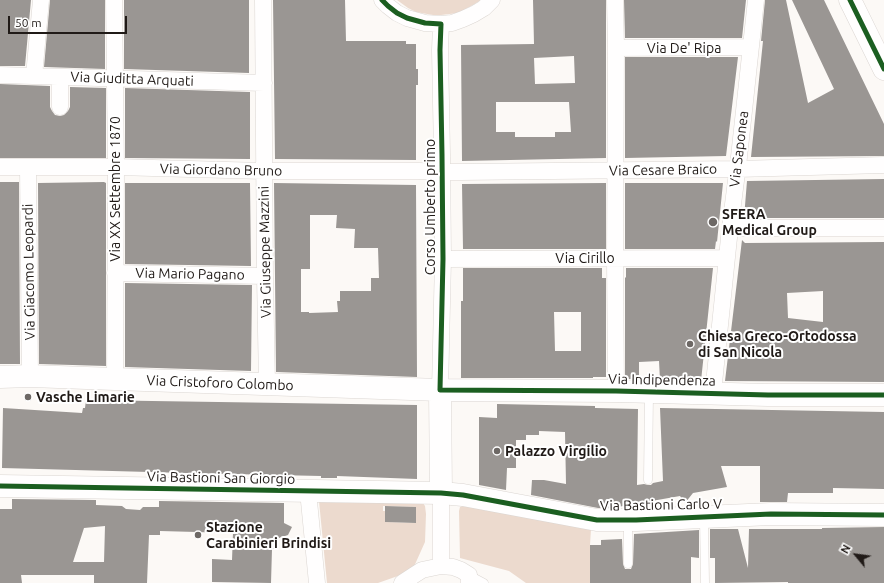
<!DOCTYPE html>
<html>
<head>
<meta charset="utf-8">
<style>
	body { margin:0 }
	#map { position:relative; width:884px; height:583px; overflow:hidden; background:#fcf9f6; font-family:Ubuntu,sans-serif }
	canvas { display:block }
	.north { position:absolute; left:836px; top:535px; width:40px; height:40px; -webkit-text-stroke:3px #fff; paint-order:stroke; rotate:299deg; font-size:11px; font-weight:700; line-height:16px; text-align:center; color:#201a17 }
	.north::after { content:''; display:block; margin:auto; width:14px; height:18px; background:#201a17; clip-path:polygon(50% 0,100% 100%,50% 72%,0 100%) }
	.scale { position:absolute; left:8px; top:16px; width:119px; height:18px; box-sizing:border-box; border:2px solid #201a17; border-top:0; padding-left:5px; font-size:12px; line-height:14px; white-space:nowrap; color:#201a17; -webkit-text-stroke:3px #fff; paint-order:stroke }
</style>
</head>
<body>
<div id="map">
<canvas width="884" height="583"></canvas>
<div class="north">N</div>
<div class="scale">50 m</div>
</div>
<script>
const ctx = document.querySelector('canvas').getContext('2d');
ctx.lineJoin = 'round';
function paint(path, color) { ctx.fillStyle = color; ctx.fill(path, 'evenodd'); }
const shape = rows => new Path2D(rows.map(r => 'M' + r).join(''));
function stroke(path, color, width, dash) { ctx.strokeStyle = color; ctx.lineWidth = width; ctx.lineCap = dash ? 'butt' : 'round'; ctx.setLineDash(dash || []); ctx.stroke(path); }
function drawText(font, color, halo, rows, align = 'center') {
  ctx.font = font + ' Ubuntu,sans-serif'; ctx.lineWidth = 4; ctx.setLineDash([]); ctx.textBaseline = 'middle'; ctx.strokeStyle = halo; ctx.fillStyle = color; for (const [text, x, y, turn = 0] of rows) {
    ctx.save(); ctx.translate(x, y); ctx.rotate((+turn || 0) * Math.PI / 180); ctx.textAlign = isNaN(turn) ? turn : align; if (halo) ctx.strokeText(text, 0, 0); ctx.fillText(text, 0, 0); ctx.restore();
  }
}
const green = shape([
	[397,0,481,0,473,5,458,13,441,15,433,15,416,12,408,8],
	[319,501,423,503,425,506,426,514,425,542,412,571,378,583,327,583],
	[383,506,416,507,416,523,385,522,385,511,383,511],
	[463,506,591,529,590,545,590,583,526,583,509,571,460,558,459,511,460,507]
]);
const building = shape([
	[0,0,31,0,25,66,0,66],
	[50,0,105,0,105,69,44,67],
	[124,0,249,0,249,73,124,69],
	[273,0,345,0,346,41,406,41,406,44,416,44,416,69,418,69,418,85,416,85,416,160,275,159],
	[533,0,606,0,606,158,462,161,461,45,534,44],
	[574,56,575,83,535,84,534,58],
	[496,102,569,102,571,132,555,132,555,137,515,137,515,132,496,132],
	[624,0,746,0,742,38,625,38],
	[765,0,786,0,808,103,834,89,792,0,824,0,884,124,884,156,751,157,763,41,761,41],
	[625,57,738,57,726,156,625,158],
	[0,84,50,86,50,107,52,111,55,115,60,116,64,115,68,111,70,107,70,87,106,88,106,158,0,158],
	[125,88,250,92,250,159,125,158],
	[884,179,884,218,744,218,747,181],
	[0,182,19,182,20,364,0,364],
	[104,182,106,183,106,366,39,364,38,183],
	[125,183,250,183,251,266,125,264],
	[274,183,416,185,417,377,276,372],
	[310,215,337,215,336,228,355,229,354,248,378,248,379,278,371,278,371,291,340,291,340,301,337,301,338,312,309,313,309,312,301,312,301,269,310,269],
	[606,183,606,249,463,249,462,184],
	[625,183,723,183,717,242,716,241,715,249,625,249],
	[742,240,745,243,884,242,884,382,725,381],
	[823,291,823,322,788,318,787,293],
	[463,268,602,268,602,278,606,278,606,377,593,377,593,378,461,378,461,301,463,301],
	[554,312,581,312,581,351,555,351],
	[626,268,713,268,701,381,660,380,659,361,639,362,639,379,627,379,627,377,625,377,625,278,626,277],
	[125,283,252,285,251,371,125,367],
	[86,400,417,405,417,479,337,476,337,478,321,478,321,476,186,473,2,468,3,408,82,413,83,408,85,408],
	[497,404,595,406,595,408,638,409,637,485,644,484,648,485,651,485,653,483,663,481,660,408,884,412,884,489,833,488,833,493,788,493,787,502,760,502,760,466,721,466,727,487,693,493,685,503,680,496,612,508,598,508,531,495,532,480,544,480,566,484,565,432,539,431,539,435,526,435,526,440,516,440,516,468,507,468,506,490,479,485,479,417,497,418],
	[12,499,96,500,96,505,122,506,126,509,140,510,143,507,159,507,159,501,284,503,284,523,292,527,288,535,276,539,276,549,272,549,271,583,212,582,212,559,232,560,233,533,160,531,160,535,149,535,147,583,94,583,94,575,21,575,22,583,0,583,0,509,12,509],
	[105,526,104,562,73,562,84,528],
	[385,506,416,507,416,523,385,522],
	[884,527,884,583,788,583,788,582,715,583,715,558,710,558,710,529,738,529,748,568,749,529,822,529,822,528],
	[699,530,699,558,691,557,691,583,590,583,590,545,601,545,601,540,622,539,623,564,625,569,631,569,633,564,634,534]
]);
const lane = shape([
	[648,480,649,393],
	[704,518,705,583],
	[628,521,628,564],
	[469,575,484,583]
]);
const street = shape([
	[114,0,116,167,115,379],
	[263,0,265,276,267,385],
	[382,0,388,6,397,13,407,18,425,23,441,24,452,23,463,19,474,14,484,8,492,0],
	[615,0,616,48,615,258,616,391],
	[616,48,751,47],
	[0,75,264,83],
	[34,76,41,0],
	[60,107,60,77],
	[0,167,116,167,264,171,418,171,460,172,737,169,884,165],
	[28,167,30,376],
	[730,228,884,228],
	[443,259,727,258],
	[115,273,265,276],
	[440,390,443,259,442,155,440,50,441,24],
	[713,393,730,228,739,157,756,0],
	[308,491,317,583],
	[441,566,441,493],
	[402,583,422,570,441,566,453,567,461,570,469,575,469,583]
]);
const secondary = shape([
	[850,0,884,69],
	[0,377,30,376,115,379,440,390,616,391,768,395,884,395],
	[440,390,441,493],
	[0,486,441,493,463,495,597,520,636,520,771,514,884,515]
]);
const cycleway = shape([
	[382,0,388,6,397,13,407,18,425,23,441,24,440,50,442,155,443,259,440,390,616,391,768,395,884,395],
	[850,0,884,69],
	[0,486,441,493,463,495,597,520,636,520,771,514,884,515]
]);
const markers = [
	[713,222,5,"#6d6865"],
	[690,344,4,"#6d6865"],
	[28,397,4,"#6d6865"],
	[497,451,4,"#6d6865"],
	[198,535,4,"#6d6865"]
];
const streetNames = [
	["Via De' Ripa",684,48],
	["Via Giuditta Arquati",132,79,2],
	["Via Saponea",739,149,-83],
	["Via Giordano Bruno",221,170,1],
	["Via Cesare Braico",663,170,-1],
	["Via XX Settembre 1870",115,189,-90],
	["Corso Umberto primo",430,207,-90],
	["Via Giuseppe Mazzini",265,252,-91],
	["Via Cirillo",585,258],
	["Via Giacomo Leopardi",29,272,-91],
	["Via Mario Pagano",190,274,1],
	["Via Indipendenza",662,380,1],
	["Via Cristoforo Colombo",220,383,2],
	["Via Bastioni San Giorgio",221,478,1],
	["Via Bastioni Carlo V",661,505,-1]
];
const poiNames = [
	["SFERA",722,214],
	["Medical Group",722,230],
	["Chiesa Greco-Ortodossa",698,336],
	["di San Nicola",698,352],
	["Vasche Limarie",36,397],
	["Palazzo Virgilio",505,451],
	["Stazione",206,527],
	["Carabinieri Brindisi",206,543]
];
paint(green, '#ecdace');
paint(building, '#9a9693');
stroke(lane, '#dbd6d2', 9);
stroke(street, '#dbd6d2', 17);
stroke(secondary, '#dbd6d2', 23);
stroke(lane, '#fffefe', 8);
stroke(street, '#fffefe', 16);
stroke(secondary, '#fffefe', 22);
stroke(cycleway, '#1b5e20', 5);
for (const [x, y, r, color] of markers) { const dot = new Path2D(); dot.arc(x, y, r, 0, 2 * Math.PI); ctx.fillStyle = color; ctx.fill(dot); stroke(dot, '#fff', 1.5); }
drawText('14px', '#201a17', '#fff', streetNames);
drawText('bold 14px', '#201a17', '#fff', poiNames, 'left');
</script>
</body>
</html>
